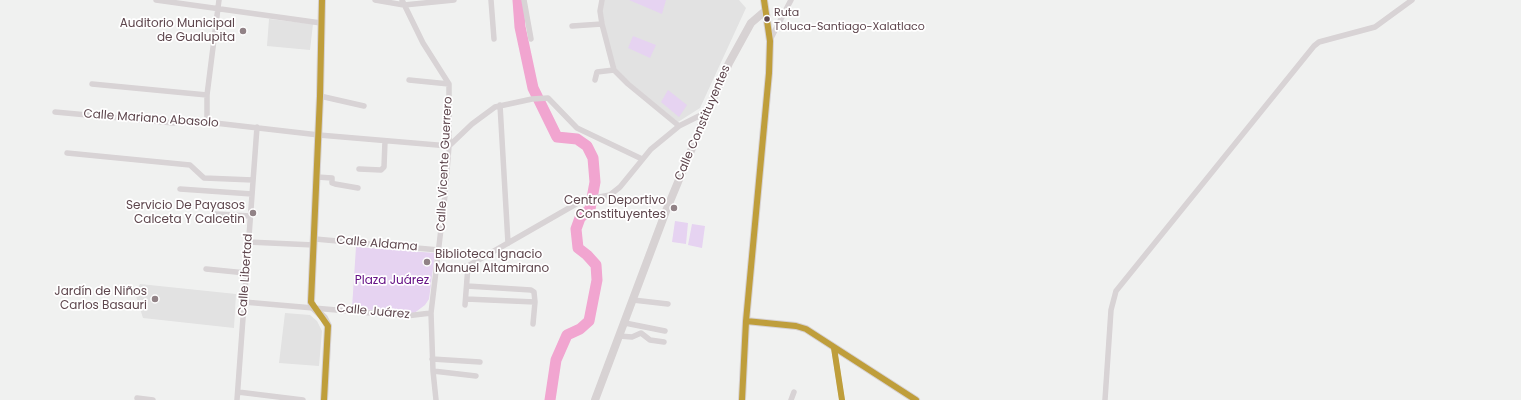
<!DOCTYPE html>
<meta charset="utf-8">
<style>
body{margin:0}
canvas{display:block;background:#f0f1f0}
</style>
<canvas width="1521" height="400"></canvas>
<script>
const ctx = document.querySelector('canvas').getContext('2d');
ctx.lineJoin = 'round';
function fill(path, color) { ctx.fillStyle = color; ctx.fill(path, 'evenodd'); }
const shape = rows => new Path2D(rows.map(r => 'M' + r).join(''));
function trace(path, color, width, dash) { ctx.strokeStyle = color; ctx.lineWidth = width; ctx.lineCap = dash ? 'butt' : 'round'; ctx.setLineDash(dash || []); ctx.stroke(path); }
function write(font, color, halo, rows, align = 'center') {
  ctx.font = font + ' Poppins,sans-serif'; ctx.lineWidth = 3.5; ctx.setLineDash([]); ctx.textBaseline = 'middle'; ctx.strokeStyle = halo; ctx.fillStyle = color; for (const [text, x, y, turn = 0] of rows) {
    ctx.save(); ctx.translate(x, y); ctx.rotate((+turn || 0) * Math.PI / 180); ctx.textAlign = isNaN(turn) ? turn : align; if (halo) ctx.strokeText(text, 0, 0); ctx.fillText(text, 0, 0); ctx.restore();
  }
}
const education = shape([
 [603,0,739,0,746,8,700,108,678,122,614,70,601,8],
 [269,19,313,24,310,50,267,46],
 [140,284,236,294,234,328,143,318,135,293],
 [285,313,310,315,317,321,322,331,319,366,279,363]
]);
const green = shape([
 [629,0,666,0,662,14],
 [633,36,656,45,650,58,628,48],
 [668,90,687,105,679,117,661,102],
 [675,221,688,223,686,244,672,242],
 [692,224,705,226,702,248,688,245],
 [356,247,435,253,429,299,425,305,413,314,352,308]
]);
const river = shape([
 [518,0,520,27,533,88,557,137,577,139,587,146,593,158,595,182,590,209,580,218,576,229,578,248,587,255,596,265,597,280,589,321,580,329,567,335,556,360,550,400]
]);
const minor = shape([
 [156,0,321,23],
 [375,0,404,5,454,0],
 [402,0,423,43,449,84,449,146,445,195,431,313,433,371,436,400],
 [491,0,494,39],
 [524,0,531,39],
 [602,0,600,11,602,24,614,70,628,84,679,126],
 [572,26,602,24],
 [770,40,791,0],
 [409,80,449,84],
 [595,80,597,72,614,70],
 [92,84,207,95],
 [320,96,364,106],
 [500,105,508,243],
 [55,112,174,123,207,121,215,123,319,135,449,146,472,124,495,107,532,99,548,98,577,128,642,159],
 [207,121,207,95,219,0],
 [67,153,190,165,204,178,253,180],
 [359,169,381,170,384,167,385,141],
 [317,177,332,178,332,183,335,184,358,188],
 [180,189,252,194],
 [215,214,250,216],
 [315,239,439,250],
 [248,242,314,245],
 [206,269,246,273],
 [437,269,468,266,583,200,610,195,620,187,651,149,679,126,707,112],
 [467,286,531,290,534,292,535,302,533,324],
 [466,299,535,302],
 [633,300,668,304],
 [244,302,406,316,431,313],
 [465,305,468,266],
 [625,323,665,331],
 [619,336,632,337,641,333,650,340,664,342],
 [834,348,842,400],
 [432,359,480,362],
 [433,371,476,376],
 [238,392,303,400],
 [137,398,153,400],
 [237,400,257,127],
 [791,400,794,392],
 [1105,400,1111,310,1116,291,1314,46,1319,42,1375,27,1412,0]
]);
const secondary = shape([
 [322,0,320,96,311,302,313,307,324,318,328,326,324,400],
 [746,321,796,326,806,329,916,400],
 [595,400,666,211,707,112,729,63,751,23,765,11],
 [742,400,746,321,769,73,770,41,764,0]
]);
const bus1 = shape([
 [322,0,320,96,311,302,328,326,324,400],
 [746,321,796,326,806,329,916,400],
 [834,348,842,400],
 [742,400,746,321,769,73,770,41,764,0]
]);
const markers = [
 [767,19,3.5,"#5e464d"],
 [243,31,4,"#918286"],
 [674,208,4,"#918286"],
 [253,213,4,"#918286"],
 [427,262,4,"#918286"],
 [155,299,4,"#918286"]
];
const busNames = [
 ["Ruta",774,13],
 ["Toluca-Santiago-Xalatlaco",774,27]
];
const poiNames = [
 ["Auditorio Municipal",235,24],
 ["de Gualupita",235,38],
 ["Centro Deportivo",666,201],
 ["Constituyentes",666,215],
 ["Servicio De Payasos",245,206],
 ["Calceta Y Calcetin",245,220],
 ["Biblioteca Ignacio",435,255,"left"],
 ["Manuel Altamirano",435,269,"left"],
 ["Jardín de Niños",147,292],
 ["Carlos Basauri",147,306]
];
const streetNames = [
 ["Calle Mariano Abasolo",151,119,4],
 ["Calle Constituyentes",703,123,-67],
 ["Calle Vicente Guerrero",445,164,-87],
 ["Calle Aldama",377,244,5],
 ["Calle Libertad",246,275,-86],
 ["Calle Juárez",373,312,5]
];
const parkNames = [
 ["Plaza Juárez",392,281]
];
fill(education, '#e2e2e2');
fill(green, '#e6d3f1');
trace(river, '#f1a5d0', 11);
trace(minor, '#d8d3d5', 5.5);
trace(secondary, '#d7d2d3', 8);
trace(bus1, '#bf9e3b', 6);
for (const [x, y, r, color] of markers) { const dot = new Path2D(); dot.arc(x, y, r, 0, 2 * Math.PI); ctx.fillStyle = color; ctx.fill(dot); trace(dot, '#fff', 1.5); }
write('11px', '#5e464d', '#fff', busNames, 'left');
write('12px', '#5e464d', '#fff', poiNames, 'right');
write('12px', '#5e464d', '#fff', streetNames);
write('12px', '#651185', '#fff', parkNames);
</script>
